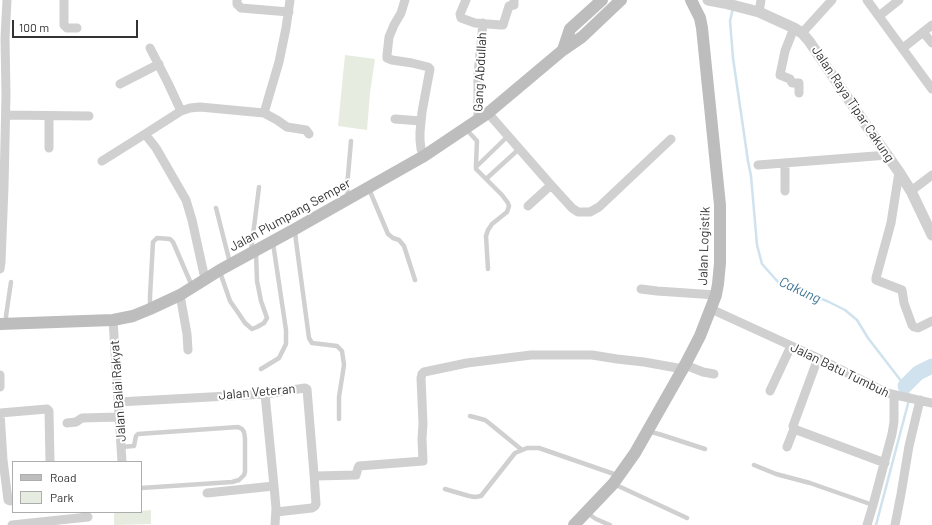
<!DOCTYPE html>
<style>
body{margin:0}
#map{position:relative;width:932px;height:525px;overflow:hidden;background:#fff;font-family:Barlow,sans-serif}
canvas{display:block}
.legend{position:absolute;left:12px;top:461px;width:130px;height:52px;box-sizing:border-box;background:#fff;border:1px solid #adadad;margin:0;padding:5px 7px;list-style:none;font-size:12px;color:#333}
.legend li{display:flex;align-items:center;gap:8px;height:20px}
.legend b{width:20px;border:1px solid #adadad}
.scale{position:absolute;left:12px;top:20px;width:126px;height:18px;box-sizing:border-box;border:2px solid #333;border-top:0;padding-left:5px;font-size:12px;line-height:14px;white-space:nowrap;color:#333;-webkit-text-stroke:3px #fff;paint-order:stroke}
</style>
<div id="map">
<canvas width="932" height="525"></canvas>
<ul class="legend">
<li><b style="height:5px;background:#bdbdbd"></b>Road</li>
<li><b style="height:11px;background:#e6ecdf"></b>Park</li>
</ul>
<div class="scale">100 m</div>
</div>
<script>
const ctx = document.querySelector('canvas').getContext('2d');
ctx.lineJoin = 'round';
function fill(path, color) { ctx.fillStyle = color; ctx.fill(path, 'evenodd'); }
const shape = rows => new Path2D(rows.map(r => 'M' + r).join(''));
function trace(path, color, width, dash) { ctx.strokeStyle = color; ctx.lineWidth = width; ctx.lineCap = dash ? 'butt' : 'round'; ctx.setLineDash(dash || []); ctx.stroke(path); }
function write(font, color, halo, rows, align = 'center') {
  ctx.font = font + ' Barlow,sans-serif'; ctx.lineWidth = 4; ctx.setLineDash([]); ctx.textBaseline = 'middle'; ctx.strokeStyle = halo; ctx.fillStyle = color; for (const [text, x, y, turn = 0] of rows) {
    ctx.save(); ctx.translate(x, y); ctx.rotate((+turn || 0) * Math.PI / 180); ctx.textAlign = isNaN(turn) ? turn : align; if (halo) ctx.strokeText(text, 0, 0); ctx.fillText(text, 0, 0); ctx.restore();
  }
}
const green = shape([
 [345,55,375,59,370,93,367,130,338,126],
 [151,510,151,524,114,525,114,512,141,512,141,511]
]);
const stream = shape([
 [733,8,730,21,733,58,748,161,751,176,757,245,762,264,779,283,827,301,845,310,857,320,868,338,905,386,909,395],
 [876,525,909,400]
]);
const river = shape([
 [905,386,918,373,932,366]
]);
const service = shape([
 [466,129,477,141,476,165,476,169,502,195,508,203,509,206,507,212,492,224,488,230,486,236,488,269],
 [476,167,508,136],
 [486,179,519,149],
 [369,189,388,234,393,238,399,240,404,246,415,280],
 [348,197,347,187,351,141],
 [216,208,230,263],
 [295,230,296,241,309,338,312,343,337,346,342,351,344,365,339,397,339,419],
 [251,251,259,187],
 [220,272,230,301,239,314,245,323,252,329,257,327,264,323,267,318,261,301,257,281,256,253],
 [150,307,150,296,153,242,157,238,170,239,173,242,192,286],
 [6,324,6,316,11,282],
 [261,369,279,358,286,344,286,330,273,243],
 [470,416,485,420,489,423,522,450],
 [648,431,662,435,705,449],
 [121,447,134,446,136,436,138,434,238,427,242,429,244,432,245,438,245,472,244,475,239,480,232,482,141,488],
 [754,465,776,474,810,483,873,505],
 [614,484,687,518],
 [445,489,469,496,475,497,481,496,515,453,527,448,539,448,614,474,617,477],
 [587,513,596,519,610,525]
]);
const minor = shape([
 [64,0,64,25,67,28,77,28],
 [237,0,237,4,241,8,289,12],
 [405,0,401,13,394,25,389,37,387,55,387,58,392,60,412,63,428,67,430,69,422,112,420,132,420,140,421,149,424,156],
 [466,0,460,14,461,18,475,23,501,25,503,25,509,6,514,5,514,0],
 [867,0,932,89],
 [759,12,761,0],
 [879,16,899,0],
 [794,28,785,51,780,75,790,79,792,83,799,83,799,93],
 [923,32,932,43],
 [802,33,832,0],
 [150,48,168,83,181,111],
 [903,48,932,25],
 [120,84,159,64],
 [264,113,277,120,287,127,306,130,309,134],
 [488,113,551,185,572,208,578,212,590,212,599,207,671,139],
 [6,115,89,116],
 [49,116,49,148],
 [395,119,421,121],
 [478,120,478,74,483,23],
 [102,161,145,134],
 [758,165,888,155],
 [899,172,891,223,876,278,876,280,902,290,904,303,912,325,914,327,918,328,932,321],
 [785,191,785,164],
 [911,191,932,175],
 [528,206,551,185],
 [0,269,1,262,4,187,6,95,5,38,7,0],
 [205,279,192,220,186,200,156,148,145,134,181,111,190,108,200,107,264,113,279,62,286,28,290,0],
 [641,289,657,291,716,295],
 [180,295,187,334,188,350],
 [711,309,818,358,887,393,932,403],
 [113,320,122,462],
 [818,358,793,426,794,429,885,463],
 [685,365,703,372,714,374],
 [0,375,0,387],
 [770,391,791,346],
 [265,394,274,486,276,508,275,525],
 [118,402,265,394,305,388,307,389,314,474,316,476,356,475,358,468,359,466,423,461,422,439,423,424,421,378,422,374,424,372,467,363,531,355,592,355,617,359,644,362,683,369],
 [0,413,47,409,49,411,50,462],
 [0,413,3,460,8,500,10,501,13,500],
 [67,423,76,422,82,418,119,417],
 [787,447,794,429],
 [207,493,274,486],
 [276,512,312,508,315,506,316,504,314,474],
 [12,525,88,517],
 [867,525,873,505,892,434,894,422,894,395],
 [895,525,901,494,909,446,920,400]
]);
const tertiary = shape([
 [708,0,724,3,759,12,794,28,802,33,809,41,868,128,899,172,911,191,932,235]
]);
const secondary = shape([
 [563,50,570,29,602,0],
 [0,324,113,320,133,316,150,309,180,295,220,270,295,229,424,156,488,113,563,50,582,37,621,0],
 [574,525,613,484,635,453,685,365,700,336,716,295,718,284,720,263,720,205,702,28,700,18,691,0]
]);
const streetNames = [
 ["Gang Abdullah",480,72,-87],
 ["Jalan Raya Tipar Cakung",853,104,56],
 ["Jalan Plumpang Semper",290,215,-29],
 ["Jalan Logistik",704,246,-88],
 ["Jalan Batu Tumbuh",840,370,26],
 ["Jalan Balai Rakyat",118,391,-94],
 ["Jalan Veteran",257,392,-5]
];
const waterNames = [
 ["Cakung",800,290,25]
];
fill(green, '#e6ecdf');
trace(stream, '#cfe2ee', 2.5);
trace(river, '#cfe2ee', 15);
trace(service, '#d0d0d0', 4.5);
trace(minor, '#d0d0d0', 9);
trace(tertiary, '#d0d0d0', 11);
trace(secondary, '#bdbdbd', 12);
write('13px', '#333', '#fff', streetNames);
write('italic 14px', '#3f7597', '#fff', waterNames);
</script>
